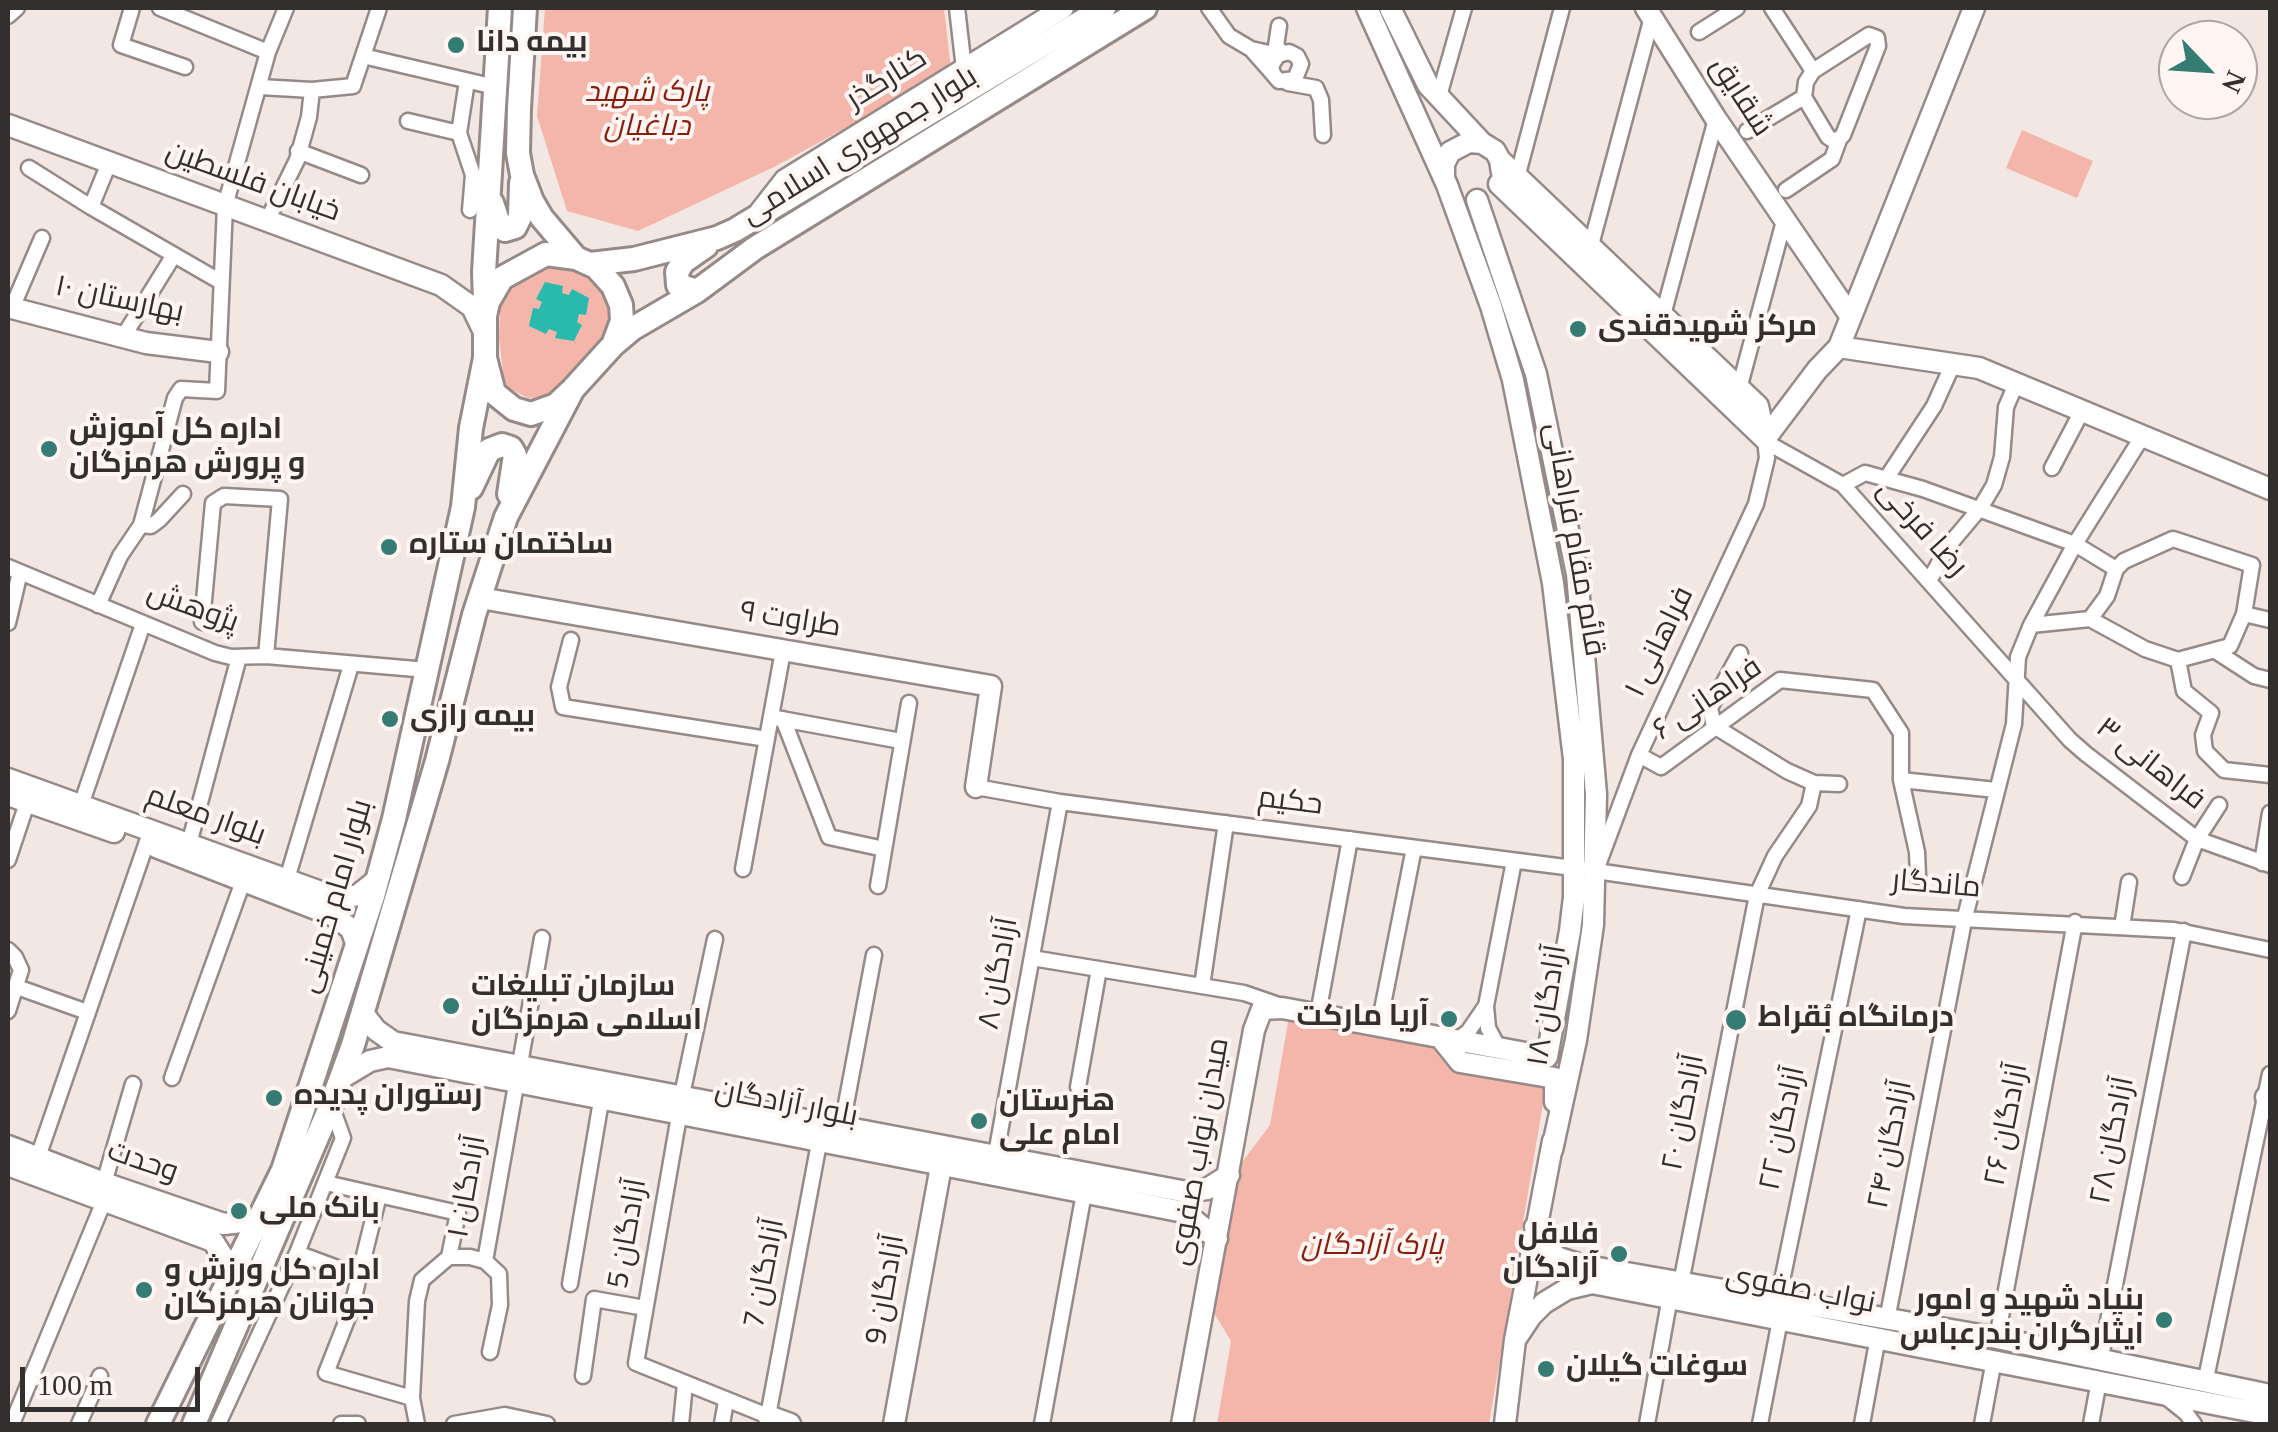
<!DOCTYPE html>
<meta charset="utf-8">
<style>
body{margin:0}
#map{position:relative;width:2278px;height:1432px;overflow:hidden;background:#f3e7e4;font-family:Georgia,serif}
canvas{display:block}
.frame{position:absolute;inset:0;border:10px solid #332f2e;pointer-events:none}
.north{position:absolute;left:2158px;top:20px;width:100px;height:100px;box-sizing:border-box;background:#fff5f2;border:2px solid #ada6a4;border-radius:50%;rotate:115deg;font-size:28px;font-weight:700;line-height:40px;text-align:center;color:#332f2e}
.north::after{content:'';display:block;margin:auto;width:35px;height:45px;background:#357c74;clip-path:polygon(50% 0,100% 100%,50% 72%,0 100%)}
.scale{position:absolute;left:20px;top:1367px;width:180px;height:45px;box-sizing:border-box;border:5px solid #332f2e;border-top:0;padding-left:12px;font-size:30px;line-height:35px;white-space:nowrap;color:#332f2e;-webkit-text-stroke:8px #fff5f2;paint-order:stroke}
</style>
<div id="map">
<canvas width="2278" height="1432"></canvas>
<div class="frame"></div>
<div class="north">N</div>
<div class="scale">100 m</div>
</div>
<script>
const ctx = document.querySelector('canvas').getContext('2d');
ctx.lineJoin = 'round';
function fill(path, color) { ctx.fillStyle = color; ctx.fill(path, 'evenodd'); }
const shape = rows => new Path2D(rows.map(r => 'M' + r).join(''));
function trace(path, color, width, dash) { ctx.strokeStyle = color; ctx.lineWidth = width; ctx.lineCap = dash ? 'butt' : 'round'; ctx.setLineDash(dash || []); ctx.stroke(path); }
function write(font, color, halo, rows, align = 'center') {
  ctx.font = font + ' Georgia,Cairo,serif'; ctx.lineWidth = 8; ctx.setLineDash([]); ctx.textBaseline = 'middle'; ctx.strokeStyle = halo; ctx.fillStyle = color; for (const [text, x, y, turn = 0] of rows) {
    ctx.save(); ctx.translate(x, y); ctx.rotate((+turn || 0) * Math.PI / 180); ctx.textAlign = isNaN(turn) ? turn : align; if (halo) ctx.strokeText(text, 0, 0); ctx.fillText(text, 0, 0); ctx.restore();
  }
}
const green = shape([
 [545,8,944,8,951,70,776,166,638,231,567,211,537,116],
 [2022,130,2093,161,2077,198,2006,168],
 [549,264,582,270,596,280,611,301,612,321,599,347,556,394,540,399,528,398,510,389,504,381,499,338,500,309,507,290,515,280],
 [1289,1017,1435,1043,1546,1086,1489,1424,1217,1424,1231,1341,1214,1313,1240,1165,1270,1125]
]);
const water = shape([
 [545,282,563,286,562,293,569,295,572,289,589,298,586,315,579,314,577,322,582,325,574,341,555,338,557,332,549,329,546,334,529,326,533,308,539,309,542,302,536,299]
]);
const street = shape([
 [132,8,121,45,185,67],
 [160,8,268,52],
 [957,8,964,69],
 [1209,8,1229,36,1251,49,1273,74],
 [1772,8,1813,71],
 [8,16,17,8],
 [1279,26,1276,46,1281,52],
 [1699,32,1737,8],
 [1869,35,1877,38,1878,46,1843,135,1836,142,1828,137,1804,97,1806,82,1813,71,1869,35],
 [1251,49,1278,55,1289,52,1297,56,1301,64,1295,79,1279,81,1273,74,1271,66,1278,55],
 [363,56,495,87],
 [467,81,459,133,473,175,470,210],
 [1288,83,1316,88,1321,100,1323,135],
 [260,87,312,90,353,86,379,8],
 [1439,96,1464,8],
 [408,121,459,133],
 [1747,131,1804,97],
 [298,151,361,175],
 [109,163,91,207,221,282],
 [29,168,91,207],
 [1518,174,1562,8],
 [1786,190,1832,159,1839,140],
 [267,221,297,160,309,117,312,90],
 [1591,245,1652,17],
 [12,308,42,238],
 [1663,315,1716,119],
 [123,337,174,255],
 [1739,389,1784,221],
 [1766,442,1843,485,2070,740,2086,754,2197,839,2270,865],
 [2052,468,2082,411],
 [1886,479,1934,406,1953,364],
 [1843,485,1865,473,1923,489,2075,544,2116,569],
 [141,525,151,526,159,520,183,494],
 [8,567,215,653,231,657,266,656,427,670],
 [1929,581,1949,545,1981,507,1994,485,2002,457,2006,407,2016,384],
 [98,605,120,556,141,525,175,398,181,389,217,391,225,206,268,52,286,8],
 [2270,620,2244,614,2230,646,2178,660,2184,691,2211,713,2203,735,2205,751,2224,770,2270,775],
 [202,622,213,503,224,496,280,499,266,656],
 [8,623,20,572],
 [2031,625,2090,619],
 [571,640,559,687,563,707,767,739],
 [2217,652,2254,676,2270,680],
 [2178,660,2145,649,2090,619,2107,596,2116,569,2124,561,2173,539,2252,565,2244,614],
 [776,718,901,741],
 [783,719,829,837,884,849],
 [1639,755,1661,767,1780,680,1873,690,1901,733,1901,780,1917,852,1918,876],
 [1901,780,1996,790],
 [1814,783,1839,784],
 [976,787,1060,802,1596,871,1904,916,2174,930,2270,950],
 [81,805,143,624],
 [189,844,239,657],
 [8,860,30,794],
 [2262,863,2270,813],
 [1598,865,1639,755,1756,504,1767,458,1765,439],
 [743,869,783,651],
 [2182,877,2197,839,2219,805],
 [287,879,351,665],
 [878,886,909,703],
 [2122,927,2129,882],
 [8,950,15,957,21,970,8,1011],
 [1032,958,1244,993,1276,1004],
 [1202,986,1226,823],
 [17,987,87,1012],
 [1318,1014,1350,839],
 [1379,1025,1414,848],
 [1457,1040,1468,1032,1485,1007],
 [1498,1047,1488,1028,1486,1006,1514,861],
 [520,1064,542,938],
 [172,1078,245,876],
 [1078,1087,1099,969],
 [682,1095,715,939],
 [679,1116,636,1363,768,1416,819,1143],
 [840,1136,874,955],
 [38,1157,151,830],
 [994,1165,1060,802],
 [104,1183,133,1084],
 [326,1183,458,1213,449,1257],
 [297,1253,359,1276,352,1307,326,1373,412,1398],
 [485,1261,499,1274,500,1305,490,1352],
 [359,1276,379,1195],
 [1681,1283,1757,895,1775,856,1809,806,1814,783,1787,771,1714,726,1710,708,1740,653],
 [570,1284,601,1101],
 [1778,1300,1859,909],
 [1887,1320,1964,921,2014,724,2018,657,2031,625,2075,544,2142,437],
 [1997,1338,2075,922],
 [2100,1362,2184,931],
 [583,1376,594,1299,645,1308],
 [2205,1383,2270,1074],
 [2166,1397,2186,1413,2194,1424],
 [12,1424,104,1201],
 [79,1424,100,1376],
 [218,1424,297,1253,343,1138,331,1105],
 [341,1424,358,1424],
 [417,1424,412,1398,417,1301,422,1280,449,1257,470,1257,485,1261,516,1085],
 [454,1424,505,1415,547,1424],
 [681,1424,685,1384],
 [722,1424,726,1401],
 [1042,1424,1084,1193],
 [1647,1424,1670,1297],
 [1760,1424,1780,1320],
 [1862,1424,1878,1337],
 [1982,1424,1994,1360],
 [2091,1424,2099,1381]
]);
const secondary = shape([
 [1390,8,1428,85,1482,143,1495,151,1500,160,1502,173],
 [1646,8,1716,119,1851,317],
 [8,125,441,285,472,307,484,332],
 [1500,160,1758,406,1765,439],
 [1444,178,1444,164,1450,152,1469,142,1482,143],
 [1499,184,1765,439],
 [1477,200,1536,374,1577,574,1596,794,1593,925,1576,1040,1552,1150],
 [760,212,785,180,1063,8],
 [8,307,146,343,218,352],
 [1839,347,1979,368,2270,489],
 [1765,439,1817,370,1839,347,1974,8],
 [480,598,991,686,976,787],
 [8,779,340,899,358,895,378,879],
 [8,795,114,832],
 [156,847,334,916,351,929,357,946],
 [362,1012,376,1030,393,1042,1187,1192,1207,1189,1229,1175],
 [1440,1037,1460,1062,1555,1078,1555,1102],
 [340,1079,370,1061,388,1057,1184,1212,1217,1239],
 [2266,1097,2270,1097],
 [8,1146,104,1183,224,1224,259,1220],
 [8,1165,213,1241,225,1260,228,1284],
 [1535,1227,1548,1250,1559,1258,1581,1265,1997,1338,2270,1395],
 [1515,1340,1531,1316,1544,1303,1567,1289,1592,1283,2270,1415],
 [768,1416,790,1424],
 [894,1424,941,1166],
 [1182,1424,1254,1030,1262,1009,1282,1008,1547,1057,1570,931,1574,897,1574,759,1553,583,1513,380,1491,306,1447,185,1367,8],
 [1505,1424,1515,1340,1553,1141]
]);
const primary = shape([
 [525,8,519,108,518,153,522,175,532,201,542,218,576,258],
 [492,203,500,227,505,230,515,227,520,217,521,183],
 [546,254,576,258,596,267,613,286,621,305,622,321,613,345,573,389,556,405,531,414,514,409,494,393,485,358,485,316,488,302,502,278,546,254],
 [590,264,634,259,717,238,735,230,1104,8],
 [697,291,678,285,677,272,683,262,706,246],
 [485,303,484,272,500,8],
 [613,345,632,329,697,291,755,248,1145,8],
 [471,488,489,450,502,445,511,448,515,455,509,494],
 [158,1424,283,1170,373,896,394,819,463,507,471,428,485,358],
 [194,1424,331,1105,353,1045,437,761,474,615,506,517,573,389]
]);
const markers = [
 [456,45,10,"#357c74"],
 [1578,329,10,"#357c74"],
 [49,449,10,"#357c74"],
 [389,547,10,"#357c74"],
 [390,719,10,"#357c74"],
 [451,1006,10,"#357c74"],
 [1449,1019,10,"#357c74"],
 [1736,1020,12,"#357c74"],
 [274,1098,10,"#357c74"],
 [979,1121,10,"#357c74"],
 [239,1211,10,"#357c74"],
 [1619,1254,10,"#357c74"],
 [144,1290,10,"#357c74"],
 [2164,1320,10,"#357c74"],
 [1546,1369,10,"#357c74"]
];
const poiNames = [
 ["بیمه دانا",476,45],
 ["مرکز شهیدقندی",1598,329],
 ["اداره کل آموزش",69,432],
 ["و پرورش هرمزگان",69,466],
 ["ساختمان ستاره",409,547],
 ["بیمه رازی",410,719],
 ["سازمان تبلیغات",471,989],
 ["اسلامی هرمزگان",471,1023],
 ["آریا مارکت",1429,1019,"right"],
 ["درمانگاه بُقراط",1758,1020],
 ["رستوران پدیده",294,1098],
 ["هنرستان",999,1104],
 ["امام علی",999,1138],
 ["بانک ملی",259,1211],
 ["فلافل",1599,1237,"right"],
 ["آزادگان",1599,1271,"right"],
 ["اداره کل ورزش و",164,1273],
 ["جوانان هرمزگان",164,1307],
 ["بنیاد شهید و امور",2144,1303,"right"],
 ["ایثارگران بندرعباس",2144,1337,"right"],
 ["سوغات گیلان",1566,1369]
];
const streetNames = [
 ["کنارگذر",888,81,-32],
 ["شقایق",1739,98,57],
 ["بلوار جمهوری اسلامی",861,148,-32],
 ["خیابان فلسطین",252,184,20],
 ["بهارستان ۱۰",119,302,12],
 ["رضا فرخی",1920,530,48],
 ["قائم مقام فراهانی",1572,540,80],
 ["پژوهش",192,610,20],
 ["طراوت ۹",790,622,9],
 ["فراهانی ۱",1662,643,-64],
 ["فراهانی ۶",1709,701,-34],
 ["فراهانی ۳",2149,766,38],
 ["حکیم",1290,804,7],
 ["بلوار معلم",205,818,20],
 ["ماندگار",1936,887,5],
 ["بلوار امام خمینی",338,897,-74],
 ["آزادگان ۸",1001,974,-80],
 ["آزادگان ۱۸",1550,1006,-81],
 ["بلوار آزادگان",786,1106,11],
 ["آزادگان ۲۰",1686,1113,-79],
 ["آزادگان ۲۶",2009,1125,-79],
 ["آزادگان ۲۲",1785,1129,-78],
 ["آزادگان ۲۸",2115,1141,-79],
 ["آزادگان ۲۴",1893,1145,-79],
 ["میدان نواب صفوی",1202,1152,-80],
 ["وحدت",142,1164,19],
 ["آزادگان ۱",470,1187,-80],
 ["آزادگان 5",630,1234,-80],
 ["آزادگان 7",767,1274,-79],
 ["آزادگان 9",888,1290,-80],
 ["نواب صفوی",1800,1292,11]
];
const parkNames = [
 ["پارک شهید",647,95],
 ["دباغیان",647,129],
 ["پارک آزادگان",1372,1248]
];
fill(green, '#f4b6aa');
fill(water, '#2abaad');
trace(street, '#958a88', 19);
trace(secondary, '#958a88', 25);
trace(primary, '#958a88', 28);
trace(street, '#fff', 14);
trace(secondary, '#fff', 20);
trace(primary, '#fff', 22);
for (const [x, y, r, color] of markers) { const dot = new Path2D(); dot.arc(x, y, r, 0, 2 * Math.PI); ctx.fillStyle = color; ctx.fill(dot); trace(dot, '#fff5f2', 4); }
write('bold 30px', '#332f2e', '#fff5f2', poiNames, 'left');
write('30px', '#332f2e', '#fff5f2', streetNames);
write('italic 30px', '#891c0b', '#fff5f2', parkNames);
</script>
